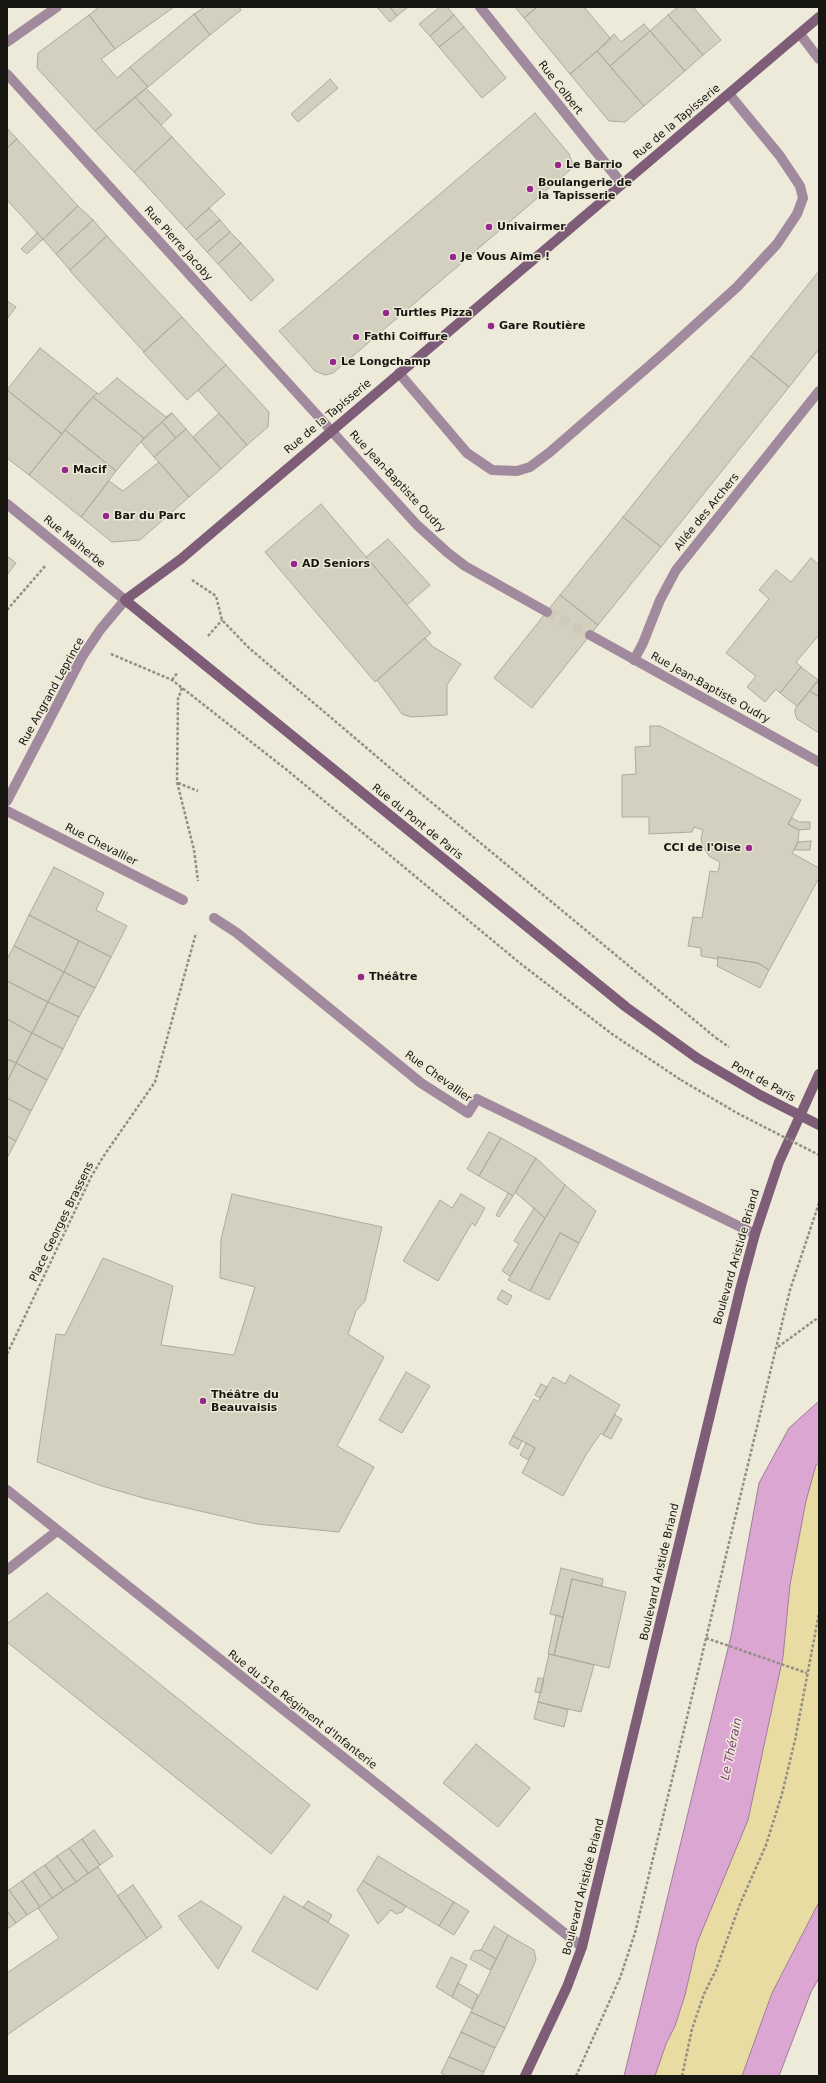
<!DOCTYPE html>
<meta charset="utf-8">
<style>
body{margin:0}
#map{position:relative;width:826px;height:2083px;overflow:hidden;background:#eeead9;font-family:"DejaVu Sans",sans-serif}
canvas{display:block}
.frame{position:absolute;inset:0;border:8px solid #171610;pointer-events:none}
</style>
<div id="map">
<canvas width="826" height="2083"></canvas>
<div class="frame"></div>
</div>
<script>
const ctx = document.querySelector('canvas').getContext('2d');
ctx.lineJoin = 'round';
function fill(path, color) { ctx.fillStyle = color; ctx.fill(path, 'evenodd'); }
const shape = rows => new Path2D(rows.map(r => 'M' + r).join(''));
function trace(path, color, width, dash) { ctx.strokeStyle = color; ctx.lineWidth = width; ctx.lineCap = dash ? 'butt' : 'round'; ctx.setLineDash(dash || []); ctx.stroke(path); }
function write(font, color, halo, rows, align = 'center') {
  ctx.font = font + ' "DejaVu Sans",sans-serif'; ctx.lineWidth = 3; ctx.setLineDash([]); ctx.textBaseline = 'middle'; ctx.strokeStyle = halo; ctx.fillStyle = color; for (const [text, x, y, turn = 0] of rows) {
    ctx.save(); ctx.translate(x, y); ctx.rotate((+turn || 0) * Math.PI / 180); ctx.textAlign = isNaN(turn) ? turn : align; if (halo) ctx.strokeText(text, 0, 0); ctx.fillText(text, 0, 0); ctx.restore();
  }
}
const green = shape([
 [819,1463,819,1902,772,1993,742,2076,655,2076,666,2044,675,2026,685,1995,693,1956,783,1657,790,1585,806,1501,816,1465]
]);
const water = shape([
 [819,1401,819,1463,816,1465,806,1501,790,1585,783,1657,748,1820,697,1943,685,1995,675,2026,666,2044,655,2076,624,2076,731,1636,759,1483,789,1428,819,1401],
 [819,1902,819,1978,811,1992,779,2076,742,2076,772,1993,819,1902]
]);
const building = shape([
 [99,7,174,7,115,49,89,15,99,7],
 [205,7,239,7,241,10,210,35,194,14,205,7],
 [377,7,390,7,397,16,390,22,377,7],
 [390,7,408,7,397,16,390,7],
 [440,7,447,7,454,15,430,36,419,24,440,7],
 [515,7,537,7,524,18,515,7],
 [537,7,584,7,611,39,570,74,524,18,537,7],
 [678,7,693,7,721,40,703,55,668,15,678,7],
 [194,14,210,35,148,87,130,67,194,14],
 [89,15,115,49,101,59,117,78,130,67,148,87,95,131,37,68,38,53,89,15],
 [454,15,464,27,439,47,430,36,454,15],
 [668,15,703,55,685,71,650,31,668,15],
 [644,24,650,31,610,66,597,51,614,34,621,42,644,24],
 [464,27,506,78,482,98,439,47,464,27],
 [650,31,685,71,644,106,610,66,650,31],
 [597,51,644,106,625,122,609,121,570,74,597,51],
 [330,79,338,88,298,122,291,114,330,79],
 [146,88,172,115,161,125,135,97,146,88],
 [135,97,172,137,134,172,95,131,135,97],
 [535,113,569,154,572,162,570,170,333,373,325,375,315,371,279,331,535,113],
 [7,128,17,139,7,148,7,128],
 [172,137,225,194,186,229,134,172,172,137],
 [17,139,78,206,43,239,7,200,7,148,17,139],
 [78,206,93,220,56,254,43,239,78,206],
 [209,208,220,220,196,240,186,229,209,208],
 [93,220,107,236,70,270,56,254,93,220],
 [220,220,230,232,207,252,196,240,220,220],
 [230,232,241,243,218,264,207,252,230,232],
 [37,233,43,239,27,254,21,249,37,233],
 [107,236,182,317,144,352,71,272,70,270,107,236],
 [241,243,274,280,251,301,218,264,241,243],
 [819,271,819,349,789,387,751,356,819,271],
 [7,301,16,307,7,319,7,301],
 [182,317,226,365,187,400,143,352,182,317],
 [40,348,97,393,84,406,62,434,7,390,40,348],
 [751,356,789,387,661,547,623,517,751,356],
 [226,365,269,412,268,427,247,445,198,390,226,365],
 [117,378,166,417,172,413,144,438,93,397,97,393,99,394,117,378],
 [7,390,62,434,29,475,7,458,7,390],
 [93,397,144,438,116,471,65,430,93,397],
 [172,413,186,429,176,438,162,422,172,413],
 [219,413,247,445,221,469,193,437,219,413],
 [162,422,176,438,154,457,141,442,162,422],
 [186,429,221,469,189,497,154,457,186,429],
 [65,430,116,471,81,517,29,475,65,430],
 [159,462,189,497,140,540,112,542,81,517,109,481,123,491,159,462],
 [321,504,431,633,375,682,265,552,321,504],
 [623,517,661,547,598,625,560,595,623,517],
 [388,539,430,585,407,605,366,557,388,539],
 [7,556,16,563,7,575,7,556],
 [811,558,819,565,819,635,796,662,801,667,780,693,776,689,765,702,747,687,756,676,726,653,769,599,759,590,776,570,791,582,811,558],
 [560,595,598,625,532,708,494,678,560,595],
 [425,638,432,646,461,664,447,685,447,715,411,717,402,714,377,680,425,638],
 [801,667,818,680,797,706,780,693,801,667],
 [817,682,819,683,819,697,810,691,817,682],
 [810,691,819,697,819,733,797,719,795,713,795,709,810,691],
 [650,726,660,726,801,800,788,824,799,830,798,842,792,853,819,868,819,878,769,970,758,963,718,957,717,959,701,956,701,948,688,946,693,917,702,918,710,871,718,872,720,862,710,857,703,847,701,839,703,830,694,827,692,832,649,834,649,817,622,817,622,775,636,774,635,747,650,746,650,726],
 [792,818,799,822,810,822,810,829,799,830,788,824,792,818],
 [811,841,810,850,794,850,798,842,811,841],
 [54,867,104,893,96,910,127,926,111,957,29,915,54,867],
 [29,915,79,941,64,972,14,946,29,915],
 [79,941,111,957,95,988,64,972,79,941],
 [14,946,64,972,48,1002,7,981,7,959,14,946],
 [718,957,758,963,769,970,760,988,717,966,718,957],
 [64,972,95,988,79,1017,48,1002,64,972],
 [7,981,48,1002,32,1033,7,1019,7,981],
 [48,1002,79,1017,63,1049,32,1033,48,1002],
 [7,1019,32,1033,16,1063,7,1059,7,1019],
 [32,1033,63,1049,47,1080,16,1063,32,1033],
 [7,1059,16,1063,7,1082,7,1059],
 [16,1063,47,1080,31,1111,7,1098,7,1082,16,1063],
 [7,1098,31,1111,16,1141,7,1136,7,1098],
 [489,1132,501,1138,479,1176,467,1169,489,1132],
 [7,1136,16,1141,7,1158,7,1136],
 [501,1138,536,1158,513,1196,479,1176,501,1138],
 [536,1158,565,1185,545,1218,515,1192,536,1158],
 [565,1185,596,1211,579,1243,560,1233,530,1291,508,1280,565,1185],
 [508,1193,513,1196,499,1217,496,1215,508,1193],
 [232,1194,382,1227,365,1301,356,1311,348,1334,384,1357,337,1446,374,1467,339,1532,257,1524,147,1499,102,1486,37,1462,56,1334,65,1335,103,1258,173,1286,161,1345,234,1355,255,1287,220,1278,221,1239,232,1194],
 [461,1194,485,1208,475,1226,472,1223,438,1281,403,1261,440,1200,452,1208,461,1194],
 [534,1208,545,1218,510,1276,502,1271,519,1244,514,1241,534,1208],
 [560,1233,579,1243,549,1300,530,1291,560,1233],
 [502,1290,512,1296,507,1305,497,1299,502,1290],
 [406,1372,430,1386,402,1433,379,1420,406,1372],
 [570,1375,620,1405,603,1435,601,1433,587,1453,563,1496,522,1473,535,1448,513,1436,534,1399,538,1402,553,1377,565,1384,570,1375],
 [541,1384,547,1387,540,1398,535,1395,541,1384],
 [615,1415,622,1419,611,1439,603,1435,615,1415],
 [513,1436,522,1441,518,1449,509,1444,513,1436],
 [526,1443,535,1448,528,1460,520,1455,526,1443],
 [561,1568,603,1579,602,1586,572,1579,563,1617,550,1614,561,1568],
 [572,1579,626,1592,609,1668,554,1655,572,1579],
 [47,1593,310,1805,271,1854,7,1642,7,1624,47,1593],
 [556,1615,563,1617,554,1655,548,1654,556,1615],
 [549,1654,594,1665,581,1712,538,1702,549,1654],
 [538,1678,544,1679,541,1693,535,1692,538,1678],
 [538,1702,568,1710,564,1727,534,1719,538,1702],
 [476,1744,530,1788,498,1827,443,1783,476,1744],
 [94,1830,113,1856,100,1865,82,1839,94,1830],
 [82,1839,100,1865,88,1873,69,1848,82,1839],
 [69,1848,88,1873,76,1882,57,1856,69,1848],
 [57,1856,76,1882,63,1890,45,1865,57,1856],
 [378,1856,454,1902,439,1926,363,1881,378,1856],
 [45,1865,63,1890,52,1898,34,1872,45,1865],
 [98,1867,147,1938,7,2035,7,1973,59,1938,38,1908,98,1867],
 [34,1872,52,1898,40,1907,22,1881,34,1872],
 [22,1881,40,1907,27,1915,9,1890,22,1881],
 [363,1881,406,1906,402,1912,396,1914,391,1910,378,1924,357,1890,363,1881],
 [133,1885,162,1927,147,1938,117,1896,133,1885],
 [9,1890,27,1915,16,1923,7,1911,7,1891,9,1890],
 [284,1896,349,1935,317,1990,252,1951,284,1896],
 [201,1901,242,1927,218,1969,178,1916,201,1901],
 [308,1901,332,1915,328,1922,303,1907,308,1901],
 [454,1902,469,1911,454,1935,439,1926,454,1902],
 [7,1911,16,1923,7,1929,7,1911],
 [494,1926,508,1935,496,1959,481,1950,494,1926],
 [508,1935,534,1950,536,1960,505,2028,471,2012,508,1935],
 [481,1950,496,1959,490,1970,470,1959,474,1951,481,1950],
 [451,1957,467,1965,452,1997,436,1987,451,1957],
 [458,1983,478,1995,472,2009,452,1997,458,1983],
 [471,2012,505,2028,495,2048,461,2032,471,2012],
 [461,2032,495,2048,484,2072,449,2057,461,2032],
 [449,2057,484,2072,482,2076,446,2076,441,2073,449,2057]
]);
const streetTunnel = shape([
 [547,612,590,635]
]);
const path = shape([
 [192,580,216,596,222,620,249,648,402,778,716,1038],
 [7,610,46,565],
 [208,636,222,620],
 [111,654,172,680,287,770,521,964,612,1034,681,1080],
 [172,680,178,672],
 [182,688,178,699,177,782,194,850,198,881],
 [178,783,198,791],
 [778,1347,819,1317],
 [7,1354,91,1177,103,1157,155,1082,196,933],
 [706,1638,807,1673],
 [576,2076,620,1978,635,1933,790,1290,819,1203],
 [682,2076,692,2029,704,1994,716,1970,740,1904,766,1845,782,1794,795,1740,819,1613]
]);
const lane = shape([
 [800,34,819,59],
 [399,373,467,453,492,470,517,471,530,467,550,452,664,353,737,287,777,244,797,214,803,198,800,186,780,156,729,94],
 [634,660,643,643,660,600,676,570,819,391]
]);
const street = shape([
 [480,7,622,184],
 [7,42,57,7],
 [7,74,417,525,448,553,465,566,547,612],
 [7,504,125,600,100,630,82,657,7,801],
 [590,635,819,762],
 [7,811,183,900],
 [214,918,237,933,421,1083,468,1113,477,1099,755,1234],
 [7,1490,582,1947],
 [7,1570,57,1531]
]);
const secondary = shape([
 [697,1058,626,1007,125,600,181,559,819,17],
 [525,2076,567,1987,582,1947,741,1286,755,1234,779,1162,819,1074]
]);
const pathBridge = shape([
 [716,1038,729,1047],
 [681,1080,737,1113,819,1155]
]);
const secondaryBridge = shape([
 [697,1058,760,1095,819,1125]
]);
const markers = [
 [558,165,4,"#95288a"],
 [530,189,4,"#95288a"],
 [489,227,4,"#95288a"],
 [453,257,4,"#95288a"],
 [386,313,4,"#95288a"],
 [491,326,4,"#95288a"],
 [356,337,4,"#95288a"],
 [333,362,4,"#95288a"],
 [65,470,4,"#95288a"],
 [106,516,4,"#95288a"],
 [294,564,4,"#95288a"],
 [749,848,4,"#95288a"],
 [361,977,4,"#95288a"],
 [203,1401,4,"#95288a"]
];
const streetNames = [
 ["Rue Colbert",560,88,52],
 ["Rue de la Tapisserie",677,122,-40],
 ["Rue Pierre Jacoby",178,244,48],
 ["Rue de la Tapisserie",328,417,-40],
 ["Rue Jean-Baptiste Oudry",397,482,47],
 ["Allée des Archers",707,512,-51],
 ["Rue Malherbe",74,542,39],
 ["Rue Jean-Baptiste Oudry",710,688,29],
 ["Rue Angrand Leprince",52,692,-61],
 ["Rue du Pont de Paris",417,822,39],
 ["Rue Chevallier",101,845,27],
 ["Rue Chevallier",438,1077,36],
 ["Pont de Paris",763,1082,29],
 ["Place Georges Brassens",62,1222,-64],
 ["Boulevard Aristide Briand",737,1257,-74],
 ["Boulevard Aristide Briand",660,1572,-77],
 ["Rue du 51e Régiment d'Infanterie",302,1710,38],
 ["Boulevard Aristide Briand",584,1887,-76]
];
const poiNames = [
 ["Le Barrio",566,165],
 ["Boulangerie de",538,183],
 ["la Tapisserie",538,196],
 ["Univairmer",497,227],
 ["Je Vous Aime !",461,257],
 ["Turtles Pizza",394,313],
 ["Gare Routière",499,326],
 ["Fathi Coiffure",364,337],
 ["Le Longchamp",341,362],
 ["Macif",73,470],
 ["Bar du Parc",114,516],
 ["AD Seniors",302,564],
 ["CCI de l'Oise",741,848,"right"],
 ["Théâtre",369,977],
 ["Théâtre du",211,1395],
 ["Beauvaisis",211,1408]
];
const waterNames = [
 ["Le Thérain",732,1749,-78]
];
fill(green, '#e8dca3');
fill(water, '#dba7d2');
trace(water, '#a07c98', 1);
fill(building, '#d3d0bf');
trace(building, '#adaa9a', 1);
trace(streetTunnel, '#cecabb', 10, [10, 5]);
trace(path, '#928f83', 2.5, [3, 2]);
trace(lane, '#a18a9d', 10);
trace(street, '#a18a9d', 10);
trace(secondary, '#7d5d77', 10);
trace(pathBridge, '#928f83', 2.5, [3, 2]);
trace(secondaryBridge, '#7d5d77', 10);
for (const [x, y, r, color] of markers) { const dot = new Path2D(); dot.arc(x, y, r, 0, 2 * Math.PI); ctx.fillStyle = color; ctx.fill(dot); trace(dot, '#eeead9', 1.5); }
write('11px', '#171610', '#eeead9', streetNames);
write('bold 11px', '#171610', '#eeead9', poiNames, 'left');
write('italic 12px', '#7a3b72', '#eeead9', waterNames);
</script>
